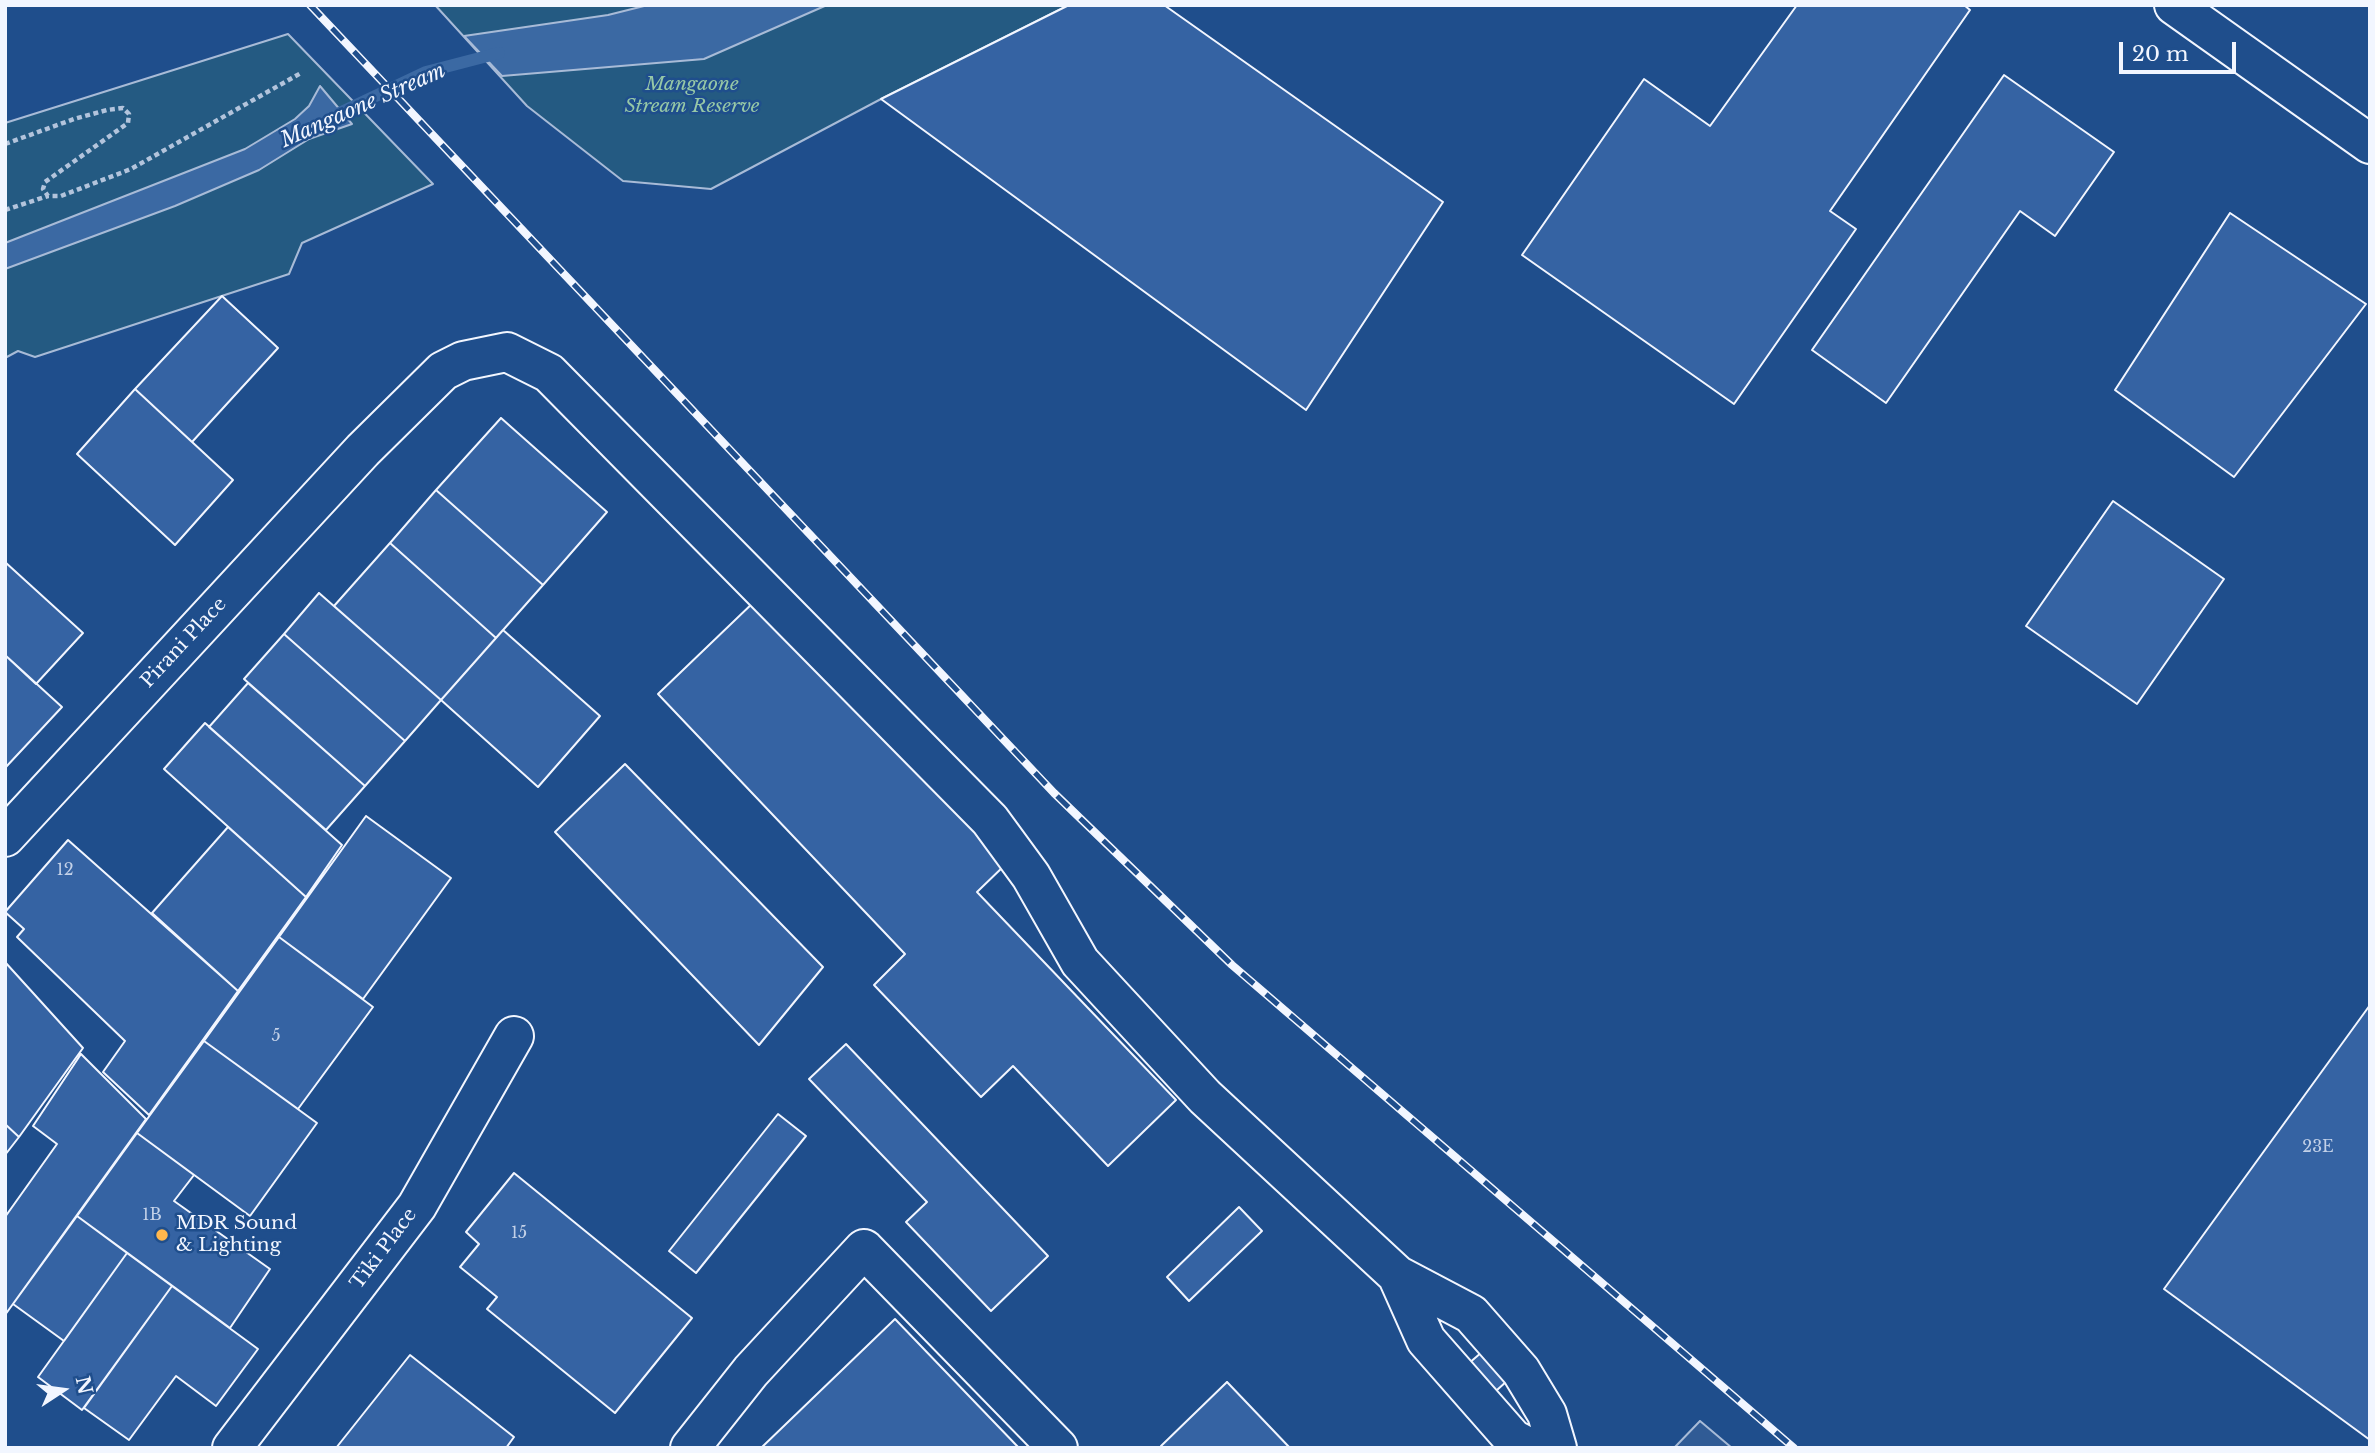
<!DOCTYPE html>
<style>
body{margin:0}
#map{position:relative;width:2375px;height:1453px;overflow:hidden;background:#1f4e8c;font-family:"Libre Baskerville",serif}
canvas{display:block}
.frame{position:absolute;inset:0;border:7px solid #f2f6ff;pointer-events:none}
.north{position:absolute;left:28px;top:1355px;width:70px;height:70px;-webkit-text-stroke:5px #1f4e8c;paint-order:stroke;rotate:77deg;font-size:19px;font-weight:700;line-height:28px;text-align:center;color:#f2f6ff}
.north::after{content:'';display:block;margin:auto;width:24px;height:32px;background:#f2f6ff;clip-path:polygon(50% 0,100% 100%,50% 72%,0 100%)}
.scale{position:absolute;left:2119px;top:42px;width:117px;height:32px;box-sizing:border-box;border:4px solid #f2f6ff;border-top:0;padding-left:9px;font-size:21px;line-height:24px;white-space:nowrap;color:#f2f6ff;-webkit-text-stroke:5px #1f4e8c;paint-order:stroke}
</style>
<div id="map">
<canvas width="2375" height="1453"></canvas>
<div class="frame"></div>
<div class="north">N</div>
<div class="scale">20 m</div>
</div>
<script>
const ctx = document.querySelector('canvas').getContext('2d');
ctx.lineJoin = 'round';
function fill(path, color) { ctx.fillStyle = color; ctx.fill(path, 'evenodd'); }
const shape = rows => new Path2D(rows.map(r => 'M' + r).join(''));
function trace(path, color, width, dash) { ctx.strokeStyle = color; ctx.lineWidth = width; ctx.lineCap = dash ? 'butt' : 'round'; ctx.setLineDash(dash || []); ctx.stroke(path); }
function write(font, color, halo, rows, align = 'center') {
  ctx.font = font + ' "Libre Baskerville",serif'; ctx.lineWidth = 5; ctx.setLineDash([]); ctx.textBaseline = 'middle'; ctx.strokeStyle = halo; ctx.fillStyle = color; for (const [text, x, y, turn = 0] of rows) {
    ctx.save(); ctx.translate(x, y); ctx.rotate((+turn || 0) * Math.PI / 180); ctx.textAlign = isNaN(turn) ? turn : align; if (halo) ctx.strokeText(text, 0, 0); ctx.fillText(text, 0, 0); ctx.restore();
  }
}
const green = shape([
 [435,5,1069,5,881,99,711,189,623,181,527,106,435,5],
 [288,34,433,184,302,243,289,274,35,357,18,351,5,358,5,123,288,34]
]);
const parking = shape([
 [1700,1421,1732,1448,1674,1448,1700,1421]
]);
const water = shape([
 [648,5,827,5,704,59,502,76,464,36,608,15,648,5],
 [320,86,352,124,309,139,259,170,175,206,5,269,5,243,245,149,295,119,309,106,320,86]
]);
const stream = shape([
 [327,119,426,72,499,53]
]);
const building = shape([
 [1069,5,1164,5,1443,202,1306,410,881,99,1069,5],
 [1797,5,1964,5,1970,10,1830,211,1856,229,1734,404,1522,255,1644,79,1710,126,1797,5],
 [2004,75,2114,152,2055,236,2020,211,1886,403,1812,350,2004,75],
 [2230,213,2366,304,2234,477,2115,390,2230,213],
 [222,296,278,348,192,442,135,389,222,296],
 [135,389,233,480,175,545,77,454,135,389],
 [501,418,607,512,543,585,436,490,501,418],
 [436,490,543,585,496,638,390,543,436,490],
 [2113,501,2224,579,2137,704,2026,626,2113,501],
 [390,543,496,638,441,700,334,606,390,543],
 [5,562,83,633,36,684,5,655,5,562],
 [319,593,441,700,405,741,284,634,319,593],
 [757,599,1007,863,977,892,1176,1100,1108,1166,1013,1066,981,1097,874,985,905,954,658,694,757,599],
 [503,630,600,716,538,787,441,700,503,630],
 [284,634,405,741,365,786,244,679,284,634],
 [5,655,62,707,5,768,5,655],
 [248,683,365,786,326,830,209,727,248,683],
 [205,723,342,845,306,897,164,769,205,723],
 [625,764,823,967,759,1045,555,832,625,764],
 [366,816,451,878,363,999,279,937,366,816],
 [228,827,306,897,238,991,152,913,228,827],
 [68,840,238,991,149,1115,103,1072,125,1041,17,937,24,929,5,912,68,840],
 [279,937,373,1007,298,1109,204,1041,279,937],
 [5,962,83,1048,19,1137,5,1124,5,962],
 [2370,1005,2370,1440,2164,1289,2370,1005],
 [204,1041,317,1123,250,1216,137,1133,204,1041],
 [846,1044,1048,1256,991,1311,906,1222,927,1202,809,1079,846,1044],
 [81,1054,146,1119,5,1315,5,1217,57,1144,33,1126,81,1054],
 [778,1114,806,1136,696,1273,669,1251,778,1114],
 [5,1124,19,1137,5,1155,5,1124],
 [137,1133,194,1175,174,1201,270,1269,230,1328,77,1216,137,1133],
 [514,1173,692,1318,615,1413,487,1309,497,1297,460,1267,479,1244,466,1232,514,1173],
 [1239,1207,1262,1231,1189,1301,1167,1277,1239,1207],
 [77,1216,127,1253,64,1341,13,1304,77,1216],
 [127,1253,172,1286,82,1410,38,1377,127,1253],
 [172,1286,258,1349,216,1406,176,1376,129,1440,84,1408,172,1286],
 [895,1319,1019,1448,761,1448,895,1319],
 [1482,1352,1507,1381,1487,1399,1461,1370,1482,1352],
 [410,1355,514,1437,506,1448,336,1448,410,1355],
 [1227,1382,1290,1448,1163,1448,1161,1446,1227,1382]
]);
const path = shape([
 [5,144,74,119,107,110,123,108,129,114,128,123,45,182,43,189,48,196,61,196,131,169,301,73],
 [5,210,48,196]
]);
const minor = shape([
 [2174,5,2370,144],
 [5,837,363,450,443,371,463,361,507,352,549,373,990,820,1031,876,1080,962,1205,1097,1397,1275,1471,1314,1521,1371,1547,1414,1557,1448],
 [1397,1275,1426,1340,1513,1439,1530,1448],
 [232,1448,417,1206,514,1036],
 [690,1448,751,1371,864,1249,1058,1448]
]);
const rail = shape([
 [310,5,1054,793,1232,965,1794,1448]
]);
const markers = [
 [162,1235,7,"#ffb74d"]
];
const numberNames = [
 ["12",65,870],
 ["5",276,1036],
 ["23E",2318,1147],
 ["1B",152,1215],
 ["15",519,1233]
];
const parkNames = [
 ["Mangaone",692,85],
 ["Stream Reserve",692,107]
];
const streetNames = [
 ["Pirani Place",184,643,-47],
 ["Tiki Place",384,1249,-53]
];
const poiNames = [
 ["MDR Sound",176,1224],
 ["& Lighting",176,1246]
];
const waterNames = [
 ["Mangaone Stream",363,106,-24]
];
fill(green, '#245a82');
trace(green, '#a8bbd7', 2);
fill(parking, '#305b95');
trace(parking, '#a8bbd7', 2);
fill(water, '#3b69a3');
trace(water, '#a8bbd7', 2);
trace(stream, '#3b69a3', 12);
fill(building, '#3563a3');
trace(building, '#f2f6ff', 2);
trace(minor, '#f2f6ff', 42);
trace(path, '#b3c4dc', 4.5, [5, 3.5]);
trace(minor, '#1f4e8c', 38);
trace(rail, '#f2f6ff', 8);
trace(rail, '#1f4e8c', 5, [16]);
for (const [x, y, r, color] of markers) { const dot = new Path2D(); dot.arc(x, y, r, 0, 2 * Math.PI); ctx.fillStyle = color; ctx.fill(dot); trace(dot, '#1f4e8c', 2.5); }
write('16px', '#c3d1e8', null, numberNames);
write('italic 19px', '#97c8a6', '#1f4e8c', parkNames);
write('19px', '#f2f6ff', '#1f4e8c', streetNames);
write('19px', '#f2f6ff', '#1f4e8c', poiNames, 'left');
write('italic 21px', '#f2f6ff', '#1f4e8c', waterNames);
</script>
